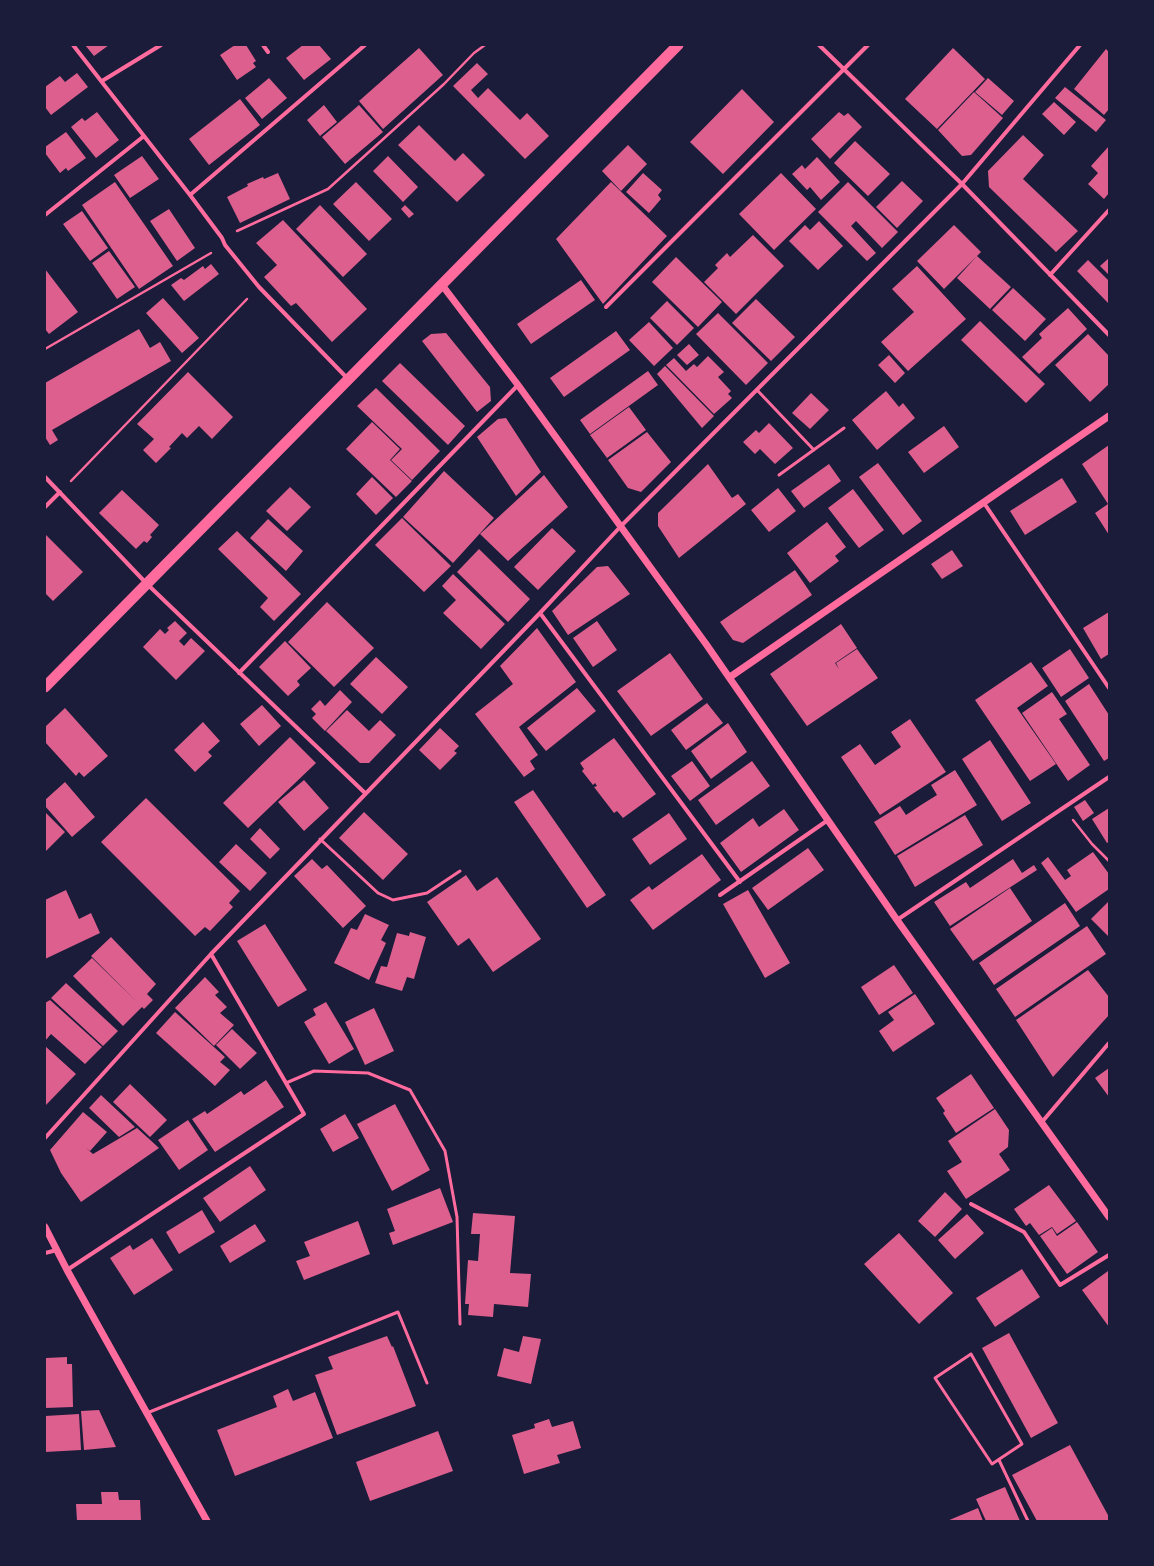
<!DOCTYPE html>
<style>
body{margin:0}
#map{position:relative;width:1154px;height:1566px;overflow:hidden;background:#1b1b3a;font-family:Merriweather,serif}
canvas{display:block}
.frame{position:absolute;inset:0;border:46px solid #1b1b3a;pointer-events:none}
</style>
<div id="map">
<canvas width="1154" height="1566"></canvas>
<div class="frame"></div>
</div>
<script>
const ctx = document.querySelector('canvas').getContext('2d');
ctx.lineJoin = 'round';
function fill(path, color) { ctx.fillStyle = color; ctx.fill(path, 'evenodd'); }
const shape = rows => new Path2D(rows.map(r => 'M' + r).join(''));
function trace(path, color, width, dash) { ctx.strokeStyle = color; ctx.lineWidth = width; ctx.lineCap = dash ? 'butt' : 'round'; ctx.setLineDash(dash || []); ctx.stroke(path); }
const building = shape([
 [85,45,109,45,94,56],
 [235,45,246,45,256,61,253,63,256,67,237,80,220,55],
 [303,45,319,45,331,59,304,80,286,58],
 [419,48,443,75,383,129,359,101],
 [953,48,985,79,937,129,905,99],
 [1106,49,1109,52,1109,109,1104,115,1074,89],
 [477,63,488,74,471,90,478,98,488,88,520,120,527,113,549,136,525,159,453,86],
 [77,73,88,87,51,115,45,107,45,87,60,76,65,82],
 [269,78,287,98,262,119,245,98],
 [988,78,1014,101,1002,115,975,92],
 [1065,87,1106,120,1096,132,1055,98],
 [742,89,774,122,723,174,690,142],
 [974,92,1003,118,971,155,962,156,938,130],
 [240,99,260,125,209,165,189,139],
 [1054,102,1076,122,1064,135,1042,114],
 [324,105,337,122,320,136,307,120],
 [359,105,383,132,345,164,322,137],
 [97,112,119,140,96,158,71,127,82,118,85,121],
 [839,112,844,116,848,113,862,127,830,159,811,139],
 [419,125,455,161,463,153,485,175,457,202,398,145],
 [66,132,86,158,68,171,66,168,60,173,45,153,45,147],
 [1023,135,1044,155,1023,179,1078,231,1056,252,989,187,988,171],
 [855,141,890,174,868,196,834,163],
 [628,145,647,164,621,191,602,171],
 [1109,146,1109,193,1104,199,1088,184,1098,173,1091,166],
 [142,156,159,179,130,198,114,175],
 [388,156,418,187,403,202,373,171],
 [817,157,840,182,821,200,810,187,807,190,792,174,802,165,805,169],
 [278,173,290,199,240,223,227,197,248,186,247,184,263,177,264,179],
 [643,173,662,190,658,195,661,199,649,213,626,192],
 [781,173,816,209,774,250,739,214],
 [902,181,923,201,897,228,876,207],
 [115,182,173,266,139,289,82,205],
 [356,182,392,219,369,241,333,204],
 [611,182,667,236,603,304,556,239],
 [848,182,898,232,882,248,856,221,851,226,876,253,867,261,818,212],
 [320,205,367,254,343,277,296,229],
 [405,205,414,214,409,218,401,209],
 [169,209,195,248,177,261,150,221],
 [82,211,108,248,90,261,63,224],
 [283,220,367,309,332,342,296,303,291,306,264,277,277,265,256,243],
 [819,221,843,246,818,270,789,241,805,225,810,230],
 [954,225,981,252,944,289,917,261],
 [753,235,784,266,736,314,704,282,718,268,715,265,727,253,730,257],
 [109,251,135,287,117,299,92,263],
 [977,256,1011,287,990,309,957,278],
 [676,257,722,302,698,327,652,282],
 [1109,258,1109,275,1100,266],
 [1088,260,1109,281,1109,304,1077,271],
 [211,264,219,274,184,301,171,285,181,278,184,280,203,266,205,269],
 [917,266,966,319,908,371,881,342,914,312,892,289],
 [45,269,78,312,49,334,45,329],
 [581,280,595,300,531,344,517,324],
 [1013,288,1046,319,1025,341,992,310],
 [163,298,199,338,182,353,146,313],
 [756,299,795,337,771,361,732,323],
 [667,301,694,328,677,345,650,318],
 [1068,308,1087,329,1039,374,1022,357,1042,338,1039,334],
 [718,313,768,363,746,385,696,334],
 [980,321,1045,384,1026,403,961,340],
 [649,322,673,348,654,366,629,340],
 [139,329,150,348,160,342,171,361,52,430,58,440,50,445,45,437,45,383],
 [616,331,630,350,564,397,550,378],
 [446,333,490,387,491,401,477,412,422,341,431,334],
 [1088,334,1109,356,1109,384,1090,402,1055,365],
 [689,344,699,355,687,365,677,355],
 [889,355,905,373,895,383,878,365],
 [708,356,724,372,718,377,731,391,728,394,732,398,714,414,666,365,674,358,686,371,694,364,697,367],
 [400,363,465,426,448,445,382,381],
 [665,366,714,416,702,428,657,374],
 [648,371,658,385,590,434,580,420],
 [188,372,233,417,212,439,199,426,187,438,182,433,169,447,171,448,156,463,143,450,154,439,137,424],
 [376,388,440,451,412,480,391,460,402,449,357,406],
 [886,391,899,407,903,403,915,418,877,450,852,420],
 [811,393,829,410,810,429,792,413],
 [629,407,646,430,607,458,590,435],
 [506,418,541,472,516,496,477,437,498,419],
 [372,422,400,449,390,460,412,481,396,497,346,449],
 [769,423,793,448,775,464,760,449,755,454,743,442,756,430,759,433],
 [944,426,959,447,924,473,908,452],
 [647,432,671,462,641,492,628,488,608,460],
 [1109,445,1109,535,1095,513,1108,504,1082,464],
 [878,463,922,521,903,535,859,477],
 [708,464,732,498,738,494,746,504,679,558,658,526,658,513],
 [829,464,841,481,804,508,791,491],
 [444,471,494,518,453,563,403,517],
 [544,475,568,507,508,561,480,534],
 [372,477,393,498,376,515,356,494],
 [1062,478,1077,502,1025,535,1010,511],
 [290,487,311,507,287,531,266,511],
 [778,488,796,511,769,532,751,510],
 [853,489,884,530,859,548,828,508],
 [122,490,159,525,150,535,152,537,147,543,144,541,136,549,99,513],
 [402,518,451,566,424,592,375,545],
 [268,519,303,551,286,571,250,538],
 [827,522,846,547,835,556,839,561,810,583,787,553],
 [552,528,576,551,538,590,514,567],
 [237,531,301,594,274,621,260,607,268,598,218,549],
 [45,534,83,572,53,601,45,593],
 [479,549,530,599,508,622,457,572],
 [952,550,963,566,942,579,931,564],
 [608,566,630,594,568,635,552,611,597,567],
 [795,570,812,595,743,643,733,640,720,622],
 [453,574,505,624,481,649,443,613,456,600,442,586],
 [327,602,374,648,334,687,288,642],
 [1109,612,1109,654,1101,659,1083,628],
 [175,621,187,633,179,641,184,646,191,638,205,651,176,680,143,647,160,629,165,634,169,630,167,628],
 [597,621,617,650,593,667,573,638],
 [841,624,857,648,835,663,839,669,836,663,857,649,878,678,807,726,770,674],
 [537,628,576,682,519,727,538,755,530,761,535,769,524,777,475,714,513,684,500,666],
 [285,641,311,668,297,681,300,685,288,696,259,667],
 [1070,649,1089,678,1061,697,1042,668],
 [670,653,703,699,651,736,617,691],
 [376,657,408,687,382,714,350,684],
 [1031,662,1048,686,1017,708,1056,764,1030,781,975,700],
 [1089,684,1109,715,1109,758,1104,761,1065,701],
 [577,688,596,711,546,751,527,728],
 [340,690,352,702,325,731,312,718,316,714,311,709,320,700,325,706],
 [1052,692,1067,714,1059,719,1090,765,1068,781,1022,713],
 [707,703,723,723,686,750,671,730],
 [262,705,281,726,259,746,240,724],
 [65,708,108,756,84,777,79,772,76,776,45,742,45,727],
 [347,710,369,731,380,720,396,735,369,763,360,763,326,731],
 [910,719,946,772,880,815,841,757,860,744,875,765,901,747,891,732],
 [203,722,220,741,208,752,212,756,195,772,174,750],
 [728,723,747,752,711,779,691,751],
 [440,728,459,746,454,751,457,753,440,770,419,750],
 [290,737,316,763,248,828,223,803],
 [614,738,656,794,623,818,617,811,614,813,594,787,597,786,595,783,593,785,582,771,584,769,580,763],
 [990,740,1031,803,1002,821,962,759],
 [692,761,710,786,690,801,671,776],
 [752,761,770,786,716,825,698,800],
 [955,770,977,805,895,855,874,822,900,806,906,815,921,805,937,795,931,785],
 [304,780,329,808,304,831,278,802],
 [65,782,95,817,72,837,45,806,45,800],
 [533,790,606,895,587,908,514,802],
 [146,798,240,891,229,903,233,907,210,931,205,927,195,936,101,842],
 [1085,800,1094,813,1083,821,1074,807],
 [1109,808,1109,842,1107,843,1092,819],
 [784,809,799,830,741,872,720,843,753,818,759,827],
 [45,812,65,832,45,852],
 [364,812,408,854,383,880,339,838],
 [669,813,687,839,650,865,632,839],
 [965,815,983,845,915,887,897,856],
 [260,828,280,849,270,859,250,839],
 [236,844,267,873,250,891,219,862],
 [808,848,824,870,768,910,752,888],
 [1093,852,1109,874,1109,889,1076,912,1041,863,1048,857,1065,880,1071,876,1067,870],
 [702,854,721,880,653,930,630,900,649,886,652,890],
 [312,859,322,869,327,865,366,906,343,928,294,876],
 [1013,859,1022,873,1034,865,1037,870,950,926,934,902,966,882,970,888],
 [466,875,477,891,497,877,541,939,493,972,469,938,458,946,427,902],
 [1010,888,1032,921,973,961,950,929],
 [66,890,79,919,91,913,100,933,45,959,45,900],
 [748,890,790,963,765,978,723,904],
 [1109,901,1109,937,1091,919],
 [1065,903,1080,926,994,985,979,963],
 [365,914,389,925,381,940,386,943,369,980,334,963,351,928,357,930],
 [265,924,307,990,278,1007,237,941],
 [1087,926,1106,954,1015,1017,996,989],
 [410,932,426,937,414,979,407,977,402,991,375,983,381,966,387,967,397,933,409,936],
 [111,937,156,984,147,994,153,1000,144,1009,142,1007,123,1026,73,976,92,958,137,1002,91,956],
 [894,965,913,993,879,1015,861,987],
 [1088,970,1109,997,1109,1015,1053,1077,1016,1020],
 [205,977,219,992,215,995,227,1007,220,1013,234,1025,214,1046,175,1008],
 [66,983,118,1031,103,1046,51,998],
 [915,994,935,1024,893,1052,879,1031,894,1020,888,1012],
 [50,1000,102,1047,85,1064,51,1034,45,1041,45,1003],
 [326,1002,354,1049,329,1064,304,1022,316,1015,313,1009],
 [374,1008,394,1051,365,1065,345,1022],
 [175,1012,225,1057,220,1062,230,1070,215,1086,156,1033],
 [232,1029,257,1053,240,1069,216,1045],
 [45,1046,76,1074,45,1106],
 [1109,1068,1109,1097,1095,1078],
 [971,1074,994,1108,956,1133,943,1113,945,1111,936,1098],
 [266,1080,284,1107,215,1152,192,1119,205,1111,207,1114,241,1091,244,1095],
 [130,1084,167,1120,150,1137,113,1102],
 [101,1095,135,1127,119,1137,89,1108],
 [395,1104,430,1170,392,1191,357,1124],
 [995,1109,1009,1130,1008,1147,999,1154,1010,1170,966,1199,947,1171,962,1162,948,1141],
 [83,1112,107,1132,90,1151,85,1147,93,1154,137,1128,159,1148,81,1202,61,1173,50,1150],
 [345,1114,359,1138,333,1152,320,1129],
 [188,1120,208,1150,179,1170,158,1140],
 [250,1166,266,1190,220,1222,203,1198],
 [1049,1185,1076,1221,1057,1234,1052,1227,1039,1235,1030,1223,1026,1226,1014,1209],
 [440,1188,453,1222,393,1245,389,1233,395,1231,387,1209],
 [945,1192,962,1209,935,1237,918,1221],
 [202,1210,215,1232,179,1254,166,1232],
 [473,1213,515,1216,510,1273,531,1274,528,1307,494,1304,493,1317,468,1315,469,1304,465,1304,468,1260,478,1261,480,1234,471,1234],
 [967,1214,984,1233,955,1259,938,1240],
 [358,1221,370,1254,304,1280,296,1261,310,1256,304,1242],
 [1077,1222,1098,1252,1067,1274,1040,1236,1052,1228,1057,1236],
 [255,1224,266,1241,230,1263,220,1246],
 [899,1233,953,1293,919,1324,864,1264],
 [152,1238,173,1270,134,1295,110,1258,130,1245,133,1250],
 [1022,1269,1040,1297,995,1327,976,1298],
 [1108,1271,1109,1272,1109,1327,1082,1290],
 [1009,1333,1058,1423,1031,1438,982,1348],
 [387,1336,392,1347,393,1346,416,1406,337,1435,315,1375,333,1369,328,1357],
 [523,1336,541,1339,531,1384,497,1376,504,1348,519,1352],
 [67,1357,67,1364,72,1364,73,1407,45,1408,46,1358],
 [288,1389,293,1401,315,1392,333,1438,235,1476,217,1430,277,1407,273,1396],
 [99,1410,116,1447,84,1450,81,1411],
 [79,1414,81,1450,45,1452,45,1416],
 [549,1419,552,1427,573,1421,581,1448,557,1455,560,1463,524,1474,512,1435,535,1428,534,1424],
 [438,1431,453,1471,370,1501,356,1462],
 [1070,1445,1109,1517,1109,1521,1037,1521,1012,1475],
 [1005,1487,1020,1521,986,1521,976,1499],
 [101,1492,118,1492,119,1500,140,1500,141,1521,77,1521,76,1504,102,1504],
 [978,1508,983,1521,947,1521]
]);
const path = shape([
 [237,231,328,189,444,84,474,53,485,45],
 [45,349,211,253],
 [71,481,247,299],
 [1073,820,1092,844,1109,861]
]);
const service = shape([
 [757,390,814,450],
 [779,475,844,428],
 [320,839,378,893,393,900,427,893,460,871],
 [286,1083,314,1071,368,1073,410,1090,445,1151,457,1217,460,1324],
 [971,1354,1022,1444,992,1464,935,1378,971,1354],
 [147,1413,398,1312,427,1383],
 [999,1460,1028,1521]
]);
const minor = shape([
 [73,45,190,195,222,238,225,245,259,287,348,379],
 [263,45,268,52],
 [819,45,962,184,1109,335],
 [102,81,161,45],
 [190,195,365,45],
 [45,215,144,136],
 [1050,275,1109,210],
 [606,307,868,45],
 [45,477,146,583,365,793],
 [984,503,1109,688],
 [45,507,60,492],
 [540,613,740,882],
 [239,673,518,385],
 [720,895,828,820],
 [897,920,1109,777],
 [1042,1122,1109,1043],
 [45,1138,211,954,540,613,621,526,962,184,1080,45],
 [971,1204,1024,1232,1060,1285,1109,1255],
 [45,1253,57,1250],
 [67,1270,304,1114,211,954]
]);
const tertiary = shape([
 [442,285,518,385,706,644,897,920,1109,1217],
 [730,677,1109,416],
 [45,1227,67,1270,207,1521]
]);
const trunk = shape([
 [45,687,678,45]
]);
fill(building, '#dd5f8e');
trace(path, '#ff6b9d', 2.5);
trace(service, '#ff6b9d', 3);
trace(minor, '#ff6b9d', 4);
trace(tertiary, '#ff6b9d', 7);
trace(trunk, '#ff6b9d', 11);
</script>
